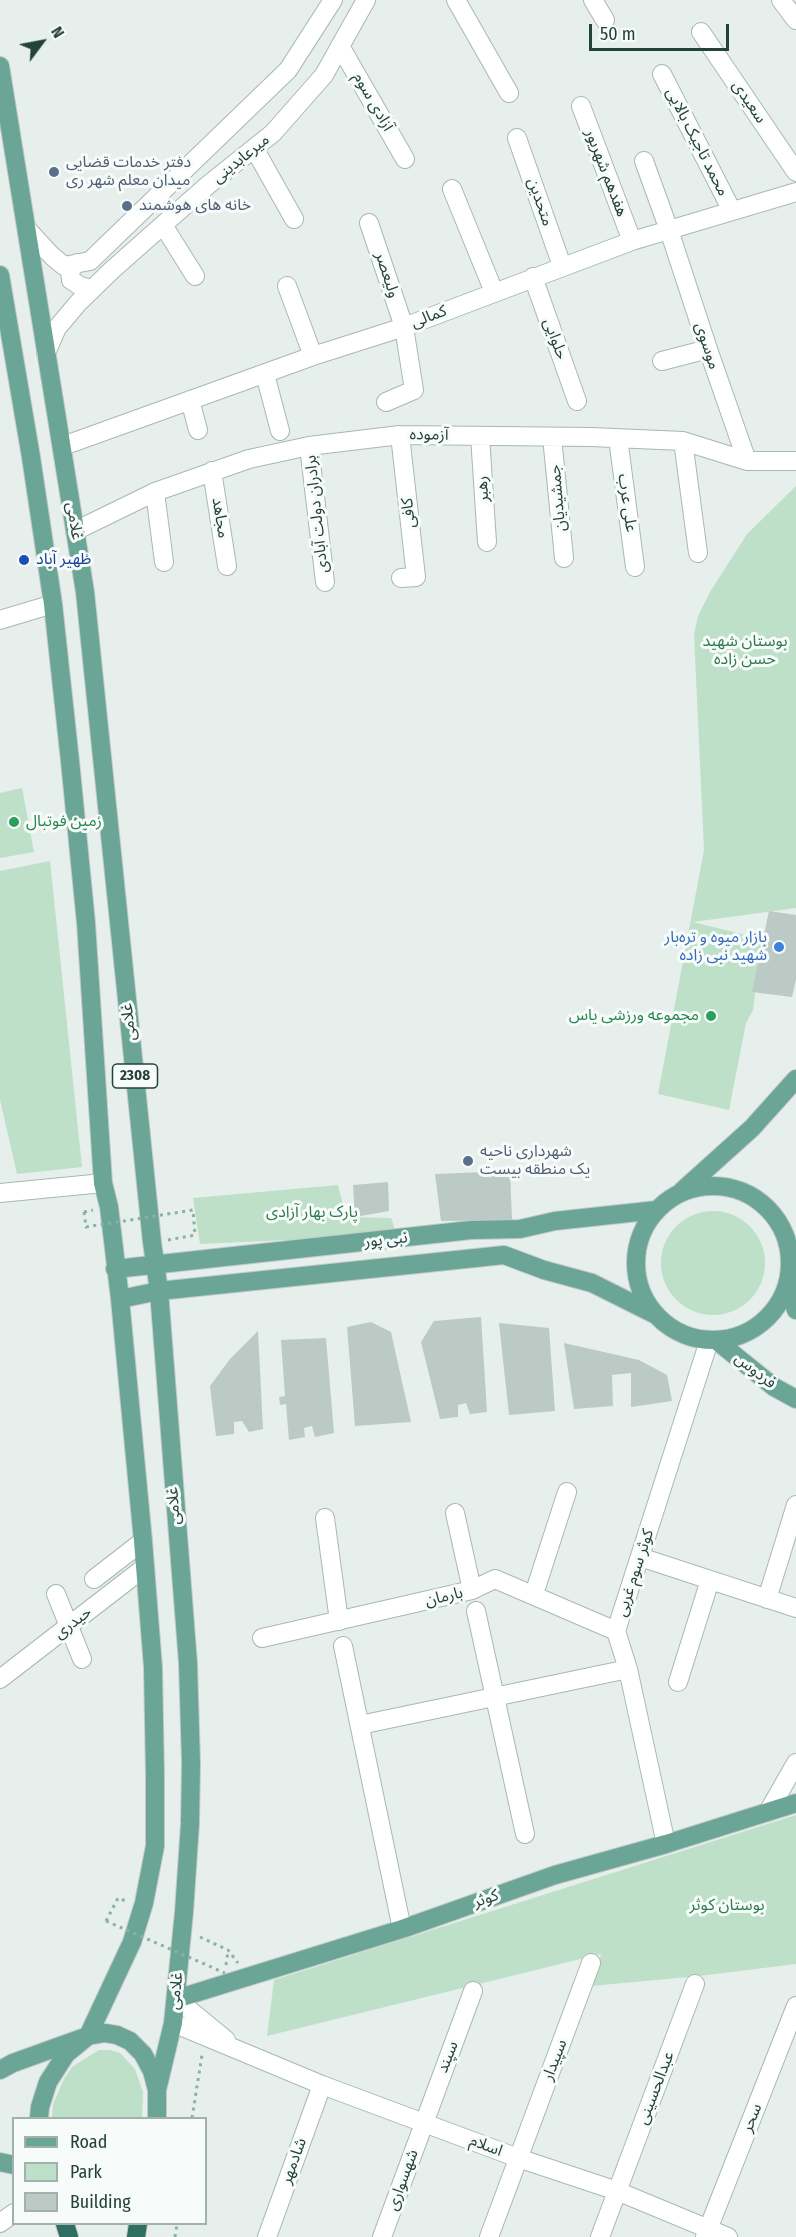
<!DOCTYPE html>
<meta charset="utf-8">
<style>
body{margin:0}
#map{position:relative;width:796px;height:2237px;overflow:hidden;background:#e6efeb;font-family:"Fira Sans Condensed",sans-serif}
canvas{display:block}
.legend{position:absolute;left:12px;top:2117px;width:195px;height:108px;box-sizing:border-box;background:#f7fbf9;border:2px solid #a3b1ad;margin:0;padding:8px 10px;list-style:none;font-size:18px;color:#24423a}
.legend li{display:flex;align-items:center;gap:12px;height:30px}
.legend b{width:30px;border:2px solid #a3b1ad}
.north{position:absolute;left:12px;top:12px;width:60px;height:60px;-webkit-text-stroke:4px #f7fbf9;paint-order:stroke;rotate:58deg;font-size:16px;font-weight:700;line-height:24px;text-align:center;color:#24423a}
.north::after{content:'';display:block;margin:auto;width:21px;height:27px;background:#24423a;clip-path:polygon(50% 0,100% 100%,50% 72%,0 100%)}
.scale{position:absolute;left:589px;top:24px;width:140px;height:27px;box-sizing:border-box;border:3px solid #24423a;border-top:0;padding-left:8px;font-size:18px;line-height:21px;white-space:nowrap;color:#24423a;-webkit-text-stroke:4px #f7fbf9;paint-order:stroke}
</style>
<div id="map">
<canvas width="796" height="2237"></canvas>
<ul class="legend">
<li><b style="height:8px;background:#6aa596"></b>Road</li>
<li><b style="height:16px;background:#bfe0c8"></b>Park</li>
<li><b style="height:16px;background:#bbcac4"></b>Building</li>
</ul>
<div class="north">N</div>
<div class="scale">50 m</div>
</div>
<script>
const ctx = document.querySelector('canvas').getContext('2d');
ctx.lineJoin = 'round';
function fill(path, color) { ctx.fillStyle = color; ctx.fill(path, 'evenodd'); }
const shape = rows => new Path2D(rows.map(r => 'M' + r).join(''));
function trace(path, color, width, dash) { ctx.strokeStyle = color; ctx.lineWidth = width; ctx.lineCap = dash ? 'butt' : 'round'; ctx.setLineDash(dash || []); ctx.stroke(path); }
function write(font, color, halo, rows, align = 'center') {
  ctx.font = font + ' "Fira Sans Condensed","Noto Sans Arabic",sans-serif'; ctx.lineWidth = 6; ctx.setLineDash([]); ctx.textBaseline = 'middle'; ctx.strokeStyle = halo; ctx.fillStyle = color; for (const [text, x, y, turn = 0] of rows) {
    ctx.save(); ctx.translate(x, y); ctx.rotate((+turn || 0) * Math.PI / 180); ctx.textAlign = isNaN(turn) ? turn : align; if (halo) ctx.strokeText(text, 0, 0); ctx.fillText(text, 0, 0); ctx.restore();
  }
}
const green = shape([
 [796,486,796,908,693,922,762,939,753,1010,746,1023,729,1110,658,1094,704,850,694,634,698,616,710,592,747,534],
 [22,788,34,852,0,858,0,793],
 [50,861,82,1167,17,1174,0,1100,0,871],
 [338,1185,346,1217,391,1218,397,1235,200,1244,193,1198],
 '661 1263a52 52 0 1 1 104 0a52 52 0 1 1-104 0Z',
 [796,1815,796,1964,699,1976,591,1986,601,1954,267,2036,274,1980],
 [99,2050,110,2050,120,2053,135,2069,143,2092,142,2118,52,2118,53,2104,64,2079,72,2067]
]);
const building = shape([
 [769,911,796,915,796,979,792,997,752,992],
 [510,1171,512,1220,441,1221,435,1174],
 [388,1182,389,1211,355,1217,353,1185],
 [481,1317,487,1412,470,1414,466,1403,458,1405,458,1417,440,1419,421,1342,434,1321],
 [371,1322,391,1332,411,1422,355,1426,347,1327],
 [499,1323,549,1328,555,1411,509,1415],
 [258,1331,263,1429,249,1432,242,1421,234,1422,234,1434,216,1436,210,1386,230,1359],
 [326,1338,334,1433,315,1437,312,1426,304,1428,305,1437,289,1440,286,1404,280,1405,279,1397,285,1396,281,1340],
 [564,1343,639,1360,667,1375,672,1401,631,1407,631,1373,612,1375,613,1406,574,1409]
]);
const path = shape([
 [84,1212,93,1210],
 [168,1240,195,1235],
 [106,1921,118,1898,126,1901],
 [200,1937,228,1950,238,1963],
 [226,1965,228,1951],
 [192,2118,202,2055],
 [175,2237,177,2224]
]);
const minor = shape([
 [456,0,509,93],
 [593,0,605,20],
 [781,0,796,20],
 [701,32,796,172],
 [340,46,405,159],
 [662,74,732,211],
 [581,106,632,241],
 [517,138,562,266],
 [254,148,294,219],
 [644,161,669,230,708,349,747,461],
 [452,189,494,292],
 [369,223,404,327,414,390,386,402],
 [163,225,195,276],
 [27,229,52,256,64,266,90,261,288,70,333,0],
 [77,263,70,270,71,280,80,286,92,289],
 [533,277,577,401],
 [287,286,313,356],
 [46,353,57,328,78,303,112,270,208,185,273,133,324,75,366,0],
 [662,361,708,349],
 [265,374,280,431],
 [190,400,198,430],
 [400,435,416,577,401,578],
 [480,436,487,542],
 [552,437,564,558],
 [618,438,635,567],
 [683,441,698,553],
 [63,446,313,356,404,327,632,241,796,192],
 [309,446,325,582],
 [212,471,227,566],
 [155,492,164,562],
 [75,531,155,492,249,459,309,446,400,435,591,437,683,441,747,461,796,461],
 [0,620,53,604],
 [0,1193,103,1183],
 [455,1513,472,1590],
 [325,1518,339,1621],
 [640,1557,796,1608],
 [94,1579,143,1541],
 [56,1594,82,1659],
 [534,1594,567,1492],
 [767,1599,796,1505],
 [476,1611,525,1834],
 [262,1638,472,1590,495,1579,616,1631],
 [343,1646,402,1929],
 [0,1679,145,1567],
 [678,1682,710,1580],
 [360,1725,628,1669],
 [768,1812,796,1763],
 [666,1844,628,1669,616,1631,709,1341],
 [176,1999,226,2040],
 [173,2023,322,2085,518,2158,617,2191,728,2237],
 [0,2223,14,2213],
 [267,2237,322,2085],
 [382,2237,473,1991],
 [489,2237,591,1963],
 [600,2237,695,1984],
 [705,2237,796,2006]
]);
const major = shape([
 [0,66,85,592,152,1242,159,1291,188,1663,191,1763,190,1824,184,1912,173,2023,157,2090],
 [0,275,31,457,53,604,70,761,86,923,103,1183,109,1207,120,1299,143,1541,153,1667,155,1775,155,1846,144,1903,132,1942,88,2036,13,2063,0,2070],
 '636 1263a77 77 0 1 1 154 0a77 77 0 1 1-154 0Z',
 [682,1191,752,1128,796,1079],
 [115,1269,471,1230,520,1229,555,1221,657,1210],
 [788,1285,796,1310],
 [120,1299,159,1291,504,1255,544,1270,592,1283,654,1314],
 [717,1341,774,1387,796,1399],
 [176,1999,402,1929,555,1875,666,1844,796,1803],
 [39,2118,40,2107,48,2082,66,2054,88,2036,105,2033,117,2035,130,2041,143,2054,152,2071,157,2090,157,2118],
 [0,2162,14,2165]
]);
const highway = shape([
 [65,2224,69,2237],
 [136,2237,138,2224]
]);
const pathBridge = shape([
 [84,1212,86,1227,193,1210,195,1235],
 [106,1921,225,1973]
]);
const markers = [
 [54,172,6,"#5c6f8a"],
 [127,206,6,"#5c6f8a"],
 [24,560,6,"#1a4fb4"],
 [14,822,6,"#2e9e5b"],
 [779,947,6,"#3f7fe0"],
 [711,1016,6,"#2e9e5b"],
 [468,1161,6,"#5c6f8a"]
];
const shields = [
 [135,1076,45]
];
const shieldNames = [
 ["2308",135,1076]
];
const streetNames = [
 ["آزادی سوم",373,102,60],
 ["سعیدی",749,102,56],
 ["محمد تاجیک بالایی",697,142,63],
 ["میرعابدینی",241,159,-39],
 ["هفدهم شهریور",606,173,69],
 ["متحدین",540,202,71],
 ["ولیعصر",387,275,72],
 ["کمالی",429,317,-21],
 ["حلوایی",555,339,70],
 ["موسوی",707,346,72],
 ["آزموده",429,435,1],
 ["رهبر",483,489,-94],
 ["جمشیدیان",558,498,-95],
 ["علی عرب",627,503,82],
 ["کافی",409,513,-96],
 ["برادران دولت آبادی",317,514,-96],
 ["مجاهد",220,518,81],
 ["غلامی",74,521,81],
 ["غلامی",129,1022,-96],
 ["نبی پور",386,1240,-6],
 ["فردوس",755,1371,38],
 ["غلامی",174,1506,-94],
 ["کوثر سوم غربی",635,1573,-72],
 ["بارمان",444,1597,-13],
 ["حیدری",73,1623,-37],
 ["کوثر",486,1899,-19],
 ["غلامی",176,1991,-84],
 ["سپند",448,2057,-69],
 ["سپیدار",555,2060,-69],
 ["عبدالحسینی",656,2088,-69],
 ["سحر",752,2118,-68],
 ["اسلام",486,2146,21],
 ["شادمهر",294,2161,-70],
 ["شهسواری",403,2180,-70]
];
const serviceNames = [
 ["دفتر خدمات قضایی",66,163],
 ["میدان معلم شهر ری",66,181],
 ["خانه های هوشمند",139,206],
 ["شهرداری ناحیه",480,1152],
 ["یک منطقه بیست",480,1170]
];
const transitNames = [
 ["ظهیر آباد",36,560]
];
const parkNames = [
 ["بوستان شهید",745,642],
 ["حسن زاده",745,660],
 ["پارک بهار آزادی",312,1213],
 ["بوستان کوثر",727,1906]
];
const leisureNames = [
 ["زمین فوتبال",26,822],
 ["مجموعه ورزشی یاس",699,1016,"right"]
];
const shopNames = [
 ["بازار میوه و تره‌بار",767,938],
 ["شهید نبی زاده",767,956]
];
fill(green, '#bfe0c8');
fill(building, '#bbcac4');
trace(minor, '#a8b8b2', 20);
trace(major, '#c2cac8', 20);
trace(highway, '#c2cac8', 20);
trace(path, '#86b3a5', 3, [3, 4.5]);
trace(minor, '#fff', 18);
trace(major, '#6aa596', 18);
trace(highway, '#2f6f62', 18);
trace(pathBridge, '#86b3a5', 3, [3, 4.5]);
for (const [x, y, r, color] of markers) { const dot = new Path2D(); dot.arc(x, y, r, 0, 2 * Math.PI); ctx.fillStyle = color; ctx.fill(dot); trace(dot, '#f7fbf9', 2); }
for (const [x, y, w] of shields) { const box = new Path2D(); box.roundRect(x - w / 2, y - 12, w, 24, 4.5); ctx.fillStyle = '#f7fbf9'; ctx.fill(box); trace(box, '#24423a', 1.5); }
write('bold 15px', '#24423a', null, shieldNames);
write('16px', '#24423a', '#f7fbf9', streetNames);
write('16px', '#4e5e75', '#f7fbf9', serviceNames, 'left');
write('16px', '#164399', '#f7fbf9', transitNames, 'left');
write('16px', '#2d7a4b', '#f7fbf9', parkNames);
write('16px', '#27864d', '#f7fbf9', leisureNames, 'left');
write('16px', '#366cbe', '#f7fbf9', shopNames, 'right');
</script>
